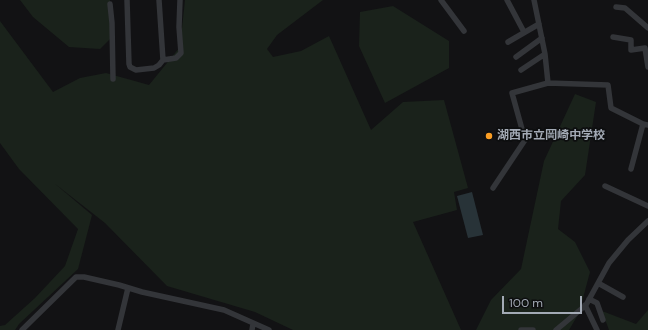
<!DOCTYPE html>
<meta charset="utf-8">
<style>
body{margin:0}
#map{position:relative;width:648px;height:330px;overflow:hidden;background:#121214;font-family:"DM Sans",sans-serif}
canvas{display:block}
.scale{position:absolute;left:502px;top:296px;width:80px;height:18px;box-sizing:border-box;border:2px solid #a3aab5;border-top:0;padding-left:5px;font-size:12px;line-height:14px;white-space:nowrap;color:#a3aab5;-webkit-text-stroke:3px #0d0e0f;paint-order:stroke}
</style>
<div id="map">
<canvas width="648" height="330"></canvas>
<div class="scale">100 m</div>
</div>
<script>
const ctx = document.querySelector('canvas').getContext('2d');
ctx.lineJoin = 'round';
function fill(path, color) { ctx.fillStyle = color; ctx.fill(path, 'evenodd'); }
const shape = rows => new Path2D(rows.map(r => 'M' + r).join(''));
function trace(path, color, width, dash) { ctx.strokeStyle = color; ctx.lineWidth = width; ctx.lineCap = dash ? 'butt' : 'round'; ctx.setLineDash(dash || []); ctx.stroke(path); }
function write(font, color, halo, rows, align = 'center') {
  ctx.font = font + ' "DM Sans","Noto Sans JP",sans-serif'; ctx.lineWidth = 3.5; ctx.setLineDash([]); ctx.textBaseline = 'middle'; ctx.strokeStyle = halo; ctx.fillStyle = color; for (const [text, x, y, turn = 0] of rows) {
    ctx.save(); ctx.translate(x, y); ctx.rotate((+turn || 0) * Math.PI / 180); ctx.textAlign = isNaN(turn) ? turn : align; if (halo) ctx.strokeText(text, 0, 0); ctx.fillText(text, 0, 0); ctx.restore();
  }
}
const green = shape([
 [20,0,110,0,112,37,100,49,69,47,33,17],
 [185,0,323,0,277,35,267,49,273,57,301,51,329,36,371,130,403,102,444,100,468,188,454,192,457,210,413,222,461,330,293,330,255,312,167,286,105,223,54,183,92,215,78,269,19,324,15,330,0,330,0,326,5,325,35,298,65,266,78,229,19,169,0,143,0,21,53,92,80,78,106,73,149,85,180,47],
 [393,6,449,41,449,68,385,103,359,46,360,12],
 [575,94,596,102,585,175,561,201,558,229,575,242,590,272,579,313,569,330,476,330,491,300,521,269,544,161],
 [648,310,648,330,609,330,602,311,636,324]
]);
const water = shape([
 [472,192,483,235,468,238,457,196]
]);
const minor = shape([
 [127,0,129,64,130,67,136,70,154,68,159,65,163,60],
 [159,0,163,60,176,58,181,53,179,27,180,0],
 [441,0,464,31],
 [507,0,524,32],
 [110,4,112,23,113,79],
 [616,7,625,8,648,28],
 [613,37,631,40,631,50,645,48,648,67],
 [508,42,539,24],
 [516,57,542,38],
 [521,70,545,54,534,0],
 [548,83,608,85,611,108,643,124,648,125],
 [631,169,643,124],
 [605,186,648,206],
 [493,188,525,140,512,93,548,83,545,54],
 [598,283,623,297],
 [589,299,597,303,603,320],
 [585,305,597,330],
 [22,330,76,277,84,277,119,285,142,292,224,310,269,330],
 [118,330,128,288],
 [252,330,253,324],
 [521,330,533,330],
 [556,330,586,305,609,263,628,240,648,221]
]);
const markers = [
 [489,136,4,"#fb9e24"]
];
const poiNames = [
 ["湖西市立岡崎中学校",497,136]
];
fill(green, '#1a221b');
fill(water, '#283338');
trace(minor, '#333539', 5.5);
for (const [x, y, r, color] of markers) { const dot = new Path2D(); dot.arc(x, y, r, 0, 2 * Math.PI); ctx.fillStyle = color; ctx.fill(dot); trace(dot, '#0d0e0f', 1.5); }
write('bold 12px', '#a3aab5', '#0d0e0f', poiNames, 'left');
</script>
